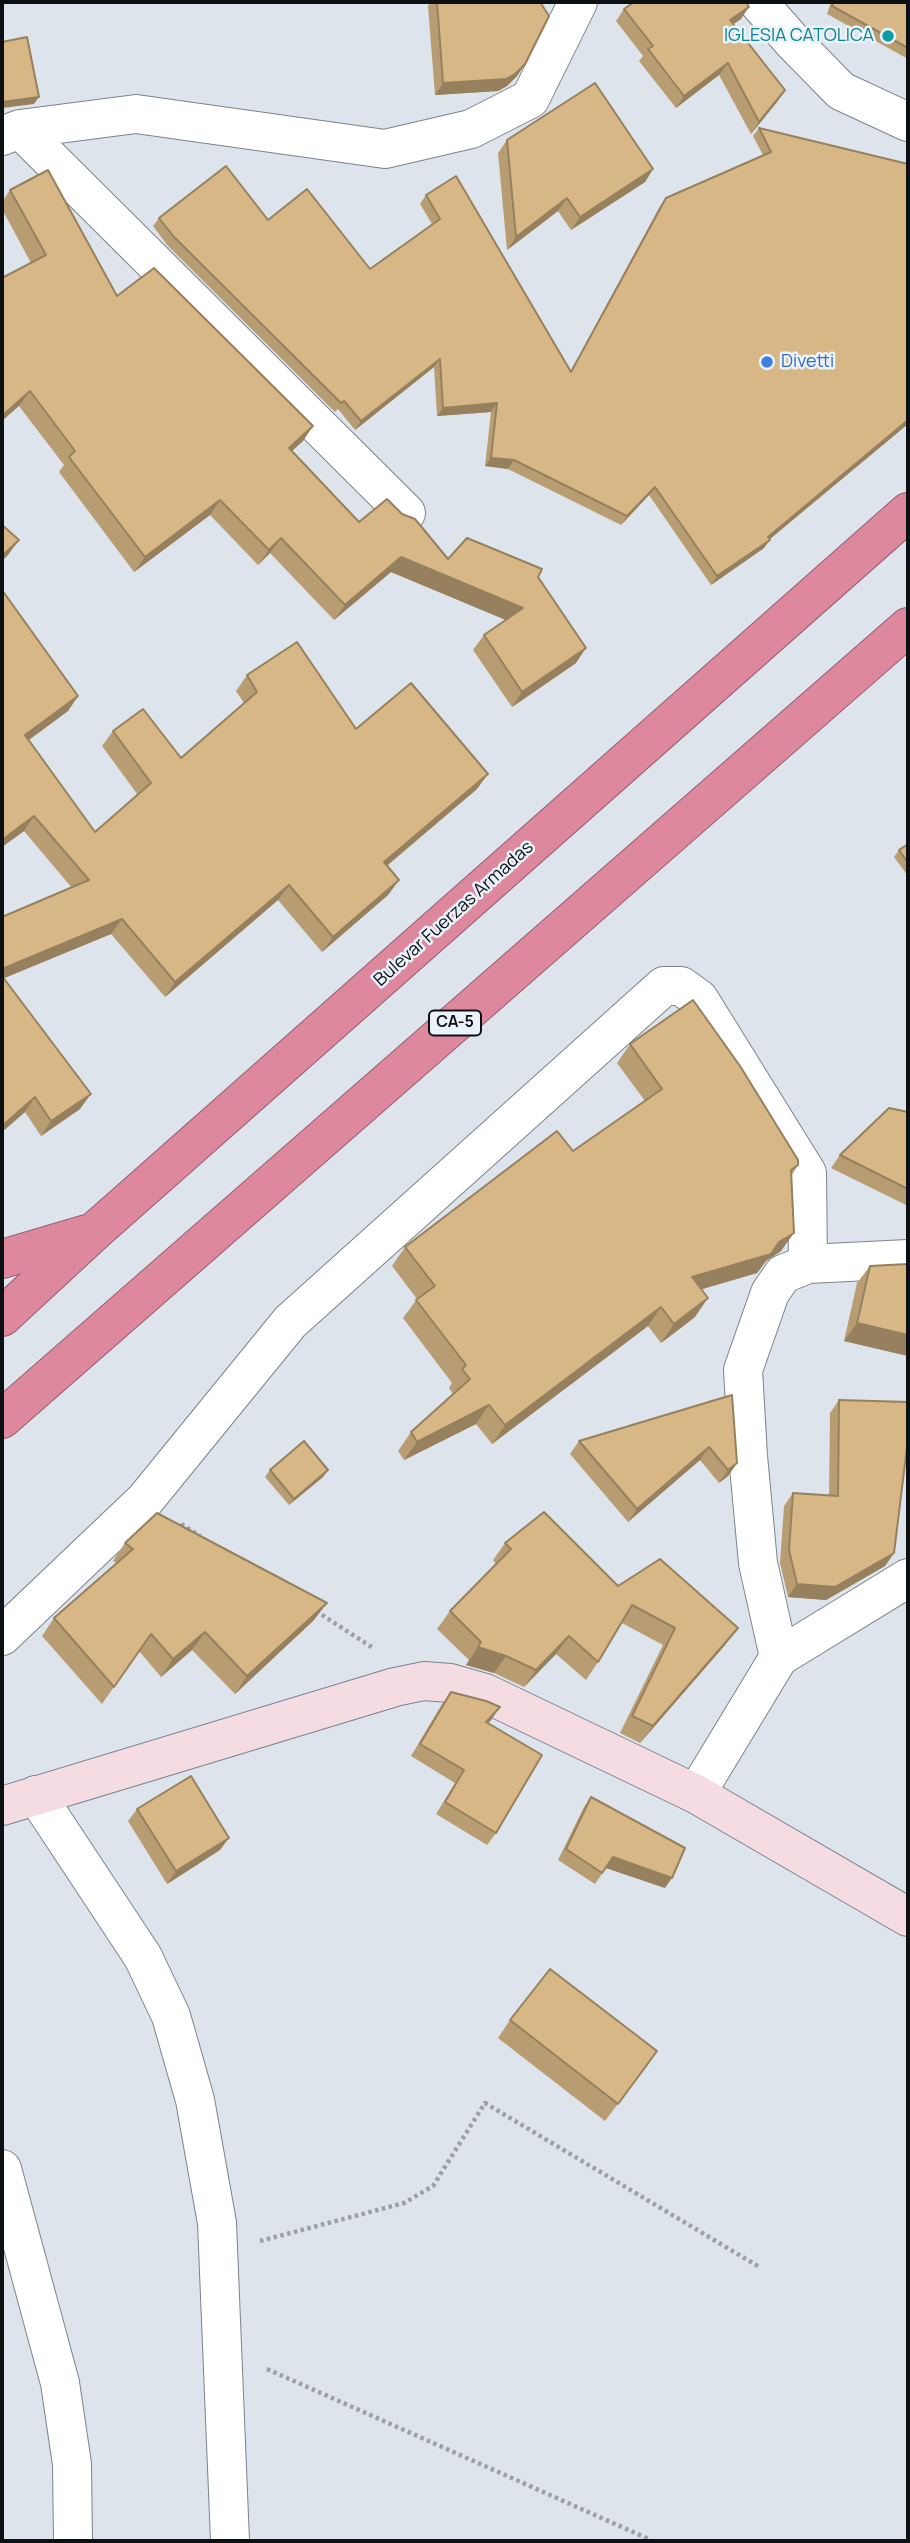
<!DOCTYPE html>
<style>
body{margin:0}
#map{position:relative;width:910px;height:2543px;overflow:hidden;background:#dde4ec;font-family:Manrope,sans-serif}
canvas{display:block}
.frame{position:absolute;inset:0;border:4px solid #0d1013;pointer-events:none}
</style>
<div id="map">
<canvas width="910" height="2543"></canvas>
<div class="frame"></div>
</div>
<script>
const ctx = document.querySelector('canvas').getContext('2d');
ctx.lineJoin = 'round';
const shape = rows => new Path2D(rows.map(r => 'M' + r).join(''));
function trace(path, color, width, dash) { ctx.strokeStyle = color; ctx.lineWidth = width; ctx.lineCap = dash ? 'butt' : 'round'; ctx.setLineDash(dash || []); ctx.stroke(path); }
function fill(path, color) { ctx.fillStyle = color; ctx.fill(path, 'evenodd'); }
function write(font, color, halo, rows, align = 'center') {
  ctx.font = font + ' Manrope,sans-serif'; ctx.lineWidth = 5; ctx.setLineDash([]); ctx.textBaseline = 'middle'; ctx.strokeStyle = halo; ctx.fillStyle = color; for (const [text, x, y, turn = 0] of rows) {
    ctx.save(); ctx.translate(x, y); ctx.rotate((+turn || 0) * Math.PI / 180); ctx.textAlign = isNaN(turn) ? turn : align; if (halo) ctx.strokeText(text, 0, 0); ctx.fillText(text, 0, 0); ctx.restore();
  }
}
const path = shape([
 [181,1524,200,1536],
 [316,1611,373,1648],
 [260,2241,404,2203,433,2186,485,2103,761,2268],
 [267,2369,651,2540]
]);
const street = shape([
 [758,2,793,42,841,91,908,122],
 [20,129,406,513],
 [2,136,20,129,136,114,385,149,471,129,530,99,578,2],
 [2,1636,145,1500,290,1322,664,986,681,986,699,999,807,1173,808,1264],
 [779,1657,758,1563,748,1456,743,1370,770,1293,783,1274,808,1264,908,1259],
 [696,1794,779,1657,908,1578],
 [36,1795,143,1957,171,2016,195,2100,217,2223,230,2541],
 [2,2169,60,2383,72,2464,73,2541]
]);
const secondary = shape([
 [2,1806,395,1687,424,1681,450,1683,485,1693,696,1794,908,1917]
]);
const highway = shape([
 [2,1259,87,1234],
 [2,1317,95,1231,908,512],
 [2,1419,908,627]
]);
const wall = shape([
 [431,2,540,2,525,64,517,76,507,86,498,91,435,95,428,6],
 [831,2,908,2,908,59,827,14],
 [624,9,741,19,733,24,777,102,751,134,719,75,676,108,639,61,643,56,616,21],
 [759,128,908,164,908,424,769,539,764,548,711,585,649,495,621,525,508,469,485,466,491,412,437,416,434,367,355,430,338,409,335,412,168,246,153,226,159,218,268,220,370,269,432,224,420,204,426,195,571,371,660,206,666,198,763,155,753,136],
 [507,140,653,169,645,182,571,230,558,211,507,250,498,153],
 [10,190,117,296,303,441,292,451,359,522,448,559,538,577,576,663,512,707,473,650,484,635,506,620,391,572,334,620,270,553,258,565,210,515,134,572,59,472,64,465,19,406,31,263,2,209,2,202],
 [2,590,78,696,68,711,29,740,95,832,138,795,102,746,113,731,181,758,244,703,236,691,247,675,477,789,387,866,399,880,388,895,322,952,278,900,165,997,111,934,4,978,80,1109,41,1136,25,1112,2,1132,2,917,72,888,24,831,2,847],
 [908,844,908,876,894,857,899,850],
 [630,1044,798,1165,792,1175,781,1251,766,1261,757,1273,701,1289,695,1317,661,1343,648,1326,492,1444,476,1424,404,1460,398,1451,411,1432,453,1394,449,1388,452,1383,403,1318,417,1299,392,1266,405,1247,573,1151,645,1101,617,1063],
 [908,1112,908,1206,831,1168,840,1155],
 [908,1264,908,1356,844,1341,857,1283,870,1266],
 [732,1395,737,1463,728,1476,719,1483,700,1460,628,1522,570,1454,579,1441],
 [839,1400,908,1402,908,1461,906,1458,894,1553,885,1566,826,1600,788,1597,780,1563,784,1506,793,1493,829,1495,830,1413],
 [270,1470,328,1470,323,1477,289,1505,265,1477],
 [125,1543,314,1620,235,1694,192,1650,161,1677,139,1651,102,1704,42,1636,54,1618,117,1563,113,1561],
 [505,1543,618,1586,738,1628,725,1645,640,1743,620,1733,663,1645,622,1623,598,1662,586,1680,556,1654,524,1687,494,1673,466,1665,469,1660,437,1629,450,1611,496,1564,493,1560],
 [451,1692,500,1707,489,1723,496,1833,487,1845,436,1814,455,1783,411,1756,442,1704],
 [591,1797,665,1888,606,1868,595,1884,558,1860,584,1807],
 [137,1809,220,1850,167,1884,128,1821],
 [510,2020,657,2051,605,2121,498,2038]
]);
const shadedWall = shape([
 [749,7,741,19,722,32,730,20],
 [728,63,719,75,676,108,684,96],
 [525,64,517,76,507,86,498,91,435,95,443,83],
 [785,90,777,102,751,134,759,122],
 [39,97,34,104,2,108,2,102],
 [653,169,645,182,571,230,580,217],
 [567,198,558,211,507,250,516,237],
 [440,359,434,367,355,430,361,421],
 [30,391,19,406,2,421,2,416],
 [497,403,491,412,437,416,443,408],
 [908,420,908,424,764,544,770,540,764,548,711,585,717,576,768,537],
 [313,426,303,441,279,463,289,448],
 [491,458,514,460,508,469,485,466],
 [655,487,649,495,621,525,627,516],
 [220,500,210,515,134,572,145,557],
 [281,538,270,553,258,565,269,550],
 [19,540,8,555,2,561,2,556],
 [401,557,523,608,513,623,391,572,334,620,345,605],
 [586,648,576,663,512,707,522,692],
 [78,696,68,711,15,750,25,735],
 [488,774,477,789,373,877,384,862],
 [34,816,24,831,2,847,2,840],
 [399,880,388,895,322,952,333,937],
 [289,885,278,900,165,997,175,982],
 [122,919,111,934,2,979,2,969],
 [91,1094,80,1109,41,1136,51,1121],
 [35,1097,25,1112,2,1132,2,1126],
 [794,1233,781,1251,766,1261,757,1273,679,1296,692,1277,779,1242],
 [708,1298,695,1317,661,1343,674,1324],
 [661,1307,648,1326,492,1444,505,1425],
 [857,1323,908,1335,908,1356,844,1341],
 [489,1405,476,1424,404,1460,417,1442],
 [709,1447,700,1460,628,1522,637,1509],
 [737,1463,728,1476,719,1483,728,1470],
 [328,1470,323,1477,289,1505,294,1499],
 [894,1553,885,1566,826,1600,788,1597,797,1584],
 [327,1603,314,1620,235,1694,247,1676],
 [738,1628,725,1645,640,1743,653,1726],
 [205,1632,192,1650,161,1677,173,1659],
 [569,1636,556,1654,524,1687,536,1670],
 [478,1647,506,1656,494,1673,466,1665],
 [500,1707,491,1720,477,1735,486,1722],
 [229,1838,220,1850,167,1884,176,1871],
 [613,1857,672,1878,665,1888,606,1868],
 [657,2051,645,2069,605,2121,618,2104]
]);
const building = shape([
 [437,2,540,2,549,16,525,64,515,74,506,79,443,83,437,2],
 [634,2,746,2,749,7,730,20,785,90,759,122,728,63,684,96,648,49,653,46,624,9,634,2],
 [833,2,908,2,908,48,832,6,833,2],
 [27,37,39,97,2,102,2,42,27,37],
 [595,83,653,169,580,217,567,198,516,237,507,140,595,83],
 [759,128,908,164,908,420,768,537,770,540,717,576,655,487,627,516,514,460,491,458,497,403,443,408,440,359,361,421,344,401,341,403,174,237,159,218,226,166,268,220,307,189,370,269,440,219,426,195,456,176,571,372,666,198,771,152,759,128],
 [48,170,117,296,154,268,313,426,289,448,359,522,387,499,402,514,415,519,448,559,467,538,542,569,538,577,586,648,522,692,484,635,523,608,401,557,345,605,281,538,269,550,220,500,145,557,69,457,75,451,30,391,2,416,2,278,46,255,10,190,48,170],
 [2,525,19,540,2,556,2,525],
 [2,590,78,696,25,735,95,832,151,783,113,731,143,709,181,758,257,692,247,675,297,642,356,729,411,683,488,774,384,862,399,880,333,937,289,885,175,982,122,919,2,969,2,917,89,880,34,816,2,840,2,590],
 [908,844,908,863,899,850,908,844],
 [2,976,91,1094,51,1121,35,1097,2,1126,2,976],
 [693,1000,740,1066,798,1160,798,1165,791,1170,794,1233,779,1242,771,1254,692,1277,708,1298,674,1324,661,1307,505,1425,489,1405,417,1442,411,1432,470,1379,462,1369,466,1365,416,1300,435,1286,405,1247,557,1131,573,1151,662,1089,630,1044,693,1000],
 [889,1108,908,1112,908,1189,840,1155,889,1108],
 [908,1264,908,1335,857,1323,870,1266,908,1264],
 [732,1395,737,1463,728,1470,709,1447,637,1509,579,1441,732,1395],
 [839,1400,908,1402,908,1439,894,1553,835,1587,797,1584,789,1550,793,1493,838,1496,839,1400],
 [304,1441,328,1470,294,1499,270,1470,304,1441],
 [544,1512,618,1586,660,1559,738,1628,653,1726,632,1716,675,1628,632,1605,598,1662,569,1636,536,1670,506,1656,478,1647,481,1642,450,1611,511,1549,505,1543,544,1512],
 [157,1513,327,1603,247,1676,205,1632,173,1659,151,1634,114,1687,54,1618,133,1549,125,1543,157,1513],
 [451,1692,486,1701,500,1707,486,1722,542,1755,496,1833,445,1802,464,1770,420,1744,451,1692],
 [191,1776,229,1838,176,1871,137,1809,191,1776],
 [591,1797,685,1848,672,1878,613,1857,602,1873,566,1849,591,1797],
 [550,1969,657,2051,618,2104,510,2020,550,1969]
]);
const markers = [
 [888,36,7,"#0f9aa8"],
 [767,362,7,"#3f7fe0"]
];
const shields = [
 [455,1023,52]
];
const shieldNames = [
 ["CA-5",455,1023]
];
const cultureNames = [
 ["IGLESIA CATOLICA",874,36]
];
const shopNames = [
 ["Divetti",781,362]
];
const streetNames = [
 ["Bulevar Fuerzas Armadas",454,914,-42]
];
trace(street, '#7c838b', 40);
trace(secondary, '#7c838b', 40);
trace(highway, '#955e6d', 40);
trace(path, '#9aa0a6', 4.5, [3.5, 3.5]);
trace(street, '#fff', 38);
trace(secondary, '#f5dbe2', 38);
trace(highway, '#de889d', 38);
fill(wall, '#b99d72');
fill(shadedWall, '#96805d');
fill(building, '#d7b785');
trace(building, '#96805d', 2);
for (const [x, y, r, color] of markers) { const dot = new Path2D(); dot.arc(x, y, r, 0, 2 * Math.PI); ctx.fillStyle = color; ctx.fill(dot); trace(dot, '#eaf2fa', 2.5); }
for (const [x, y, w] of shields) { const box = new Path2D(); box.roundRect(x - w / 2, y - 12.5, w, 25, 5); ctx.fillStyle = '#eaf2fa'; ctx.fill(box); trace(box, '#0d1013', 2); }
write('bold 16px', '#0d1013', null, shieldNames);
write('18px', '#0d838f', '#eaf2fa', cultureNames, 'right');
write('18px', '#366cbe', '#eaf2fa', shopNames, 'left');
write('18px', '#0d1013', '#eaf2fa', streetNames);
</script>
